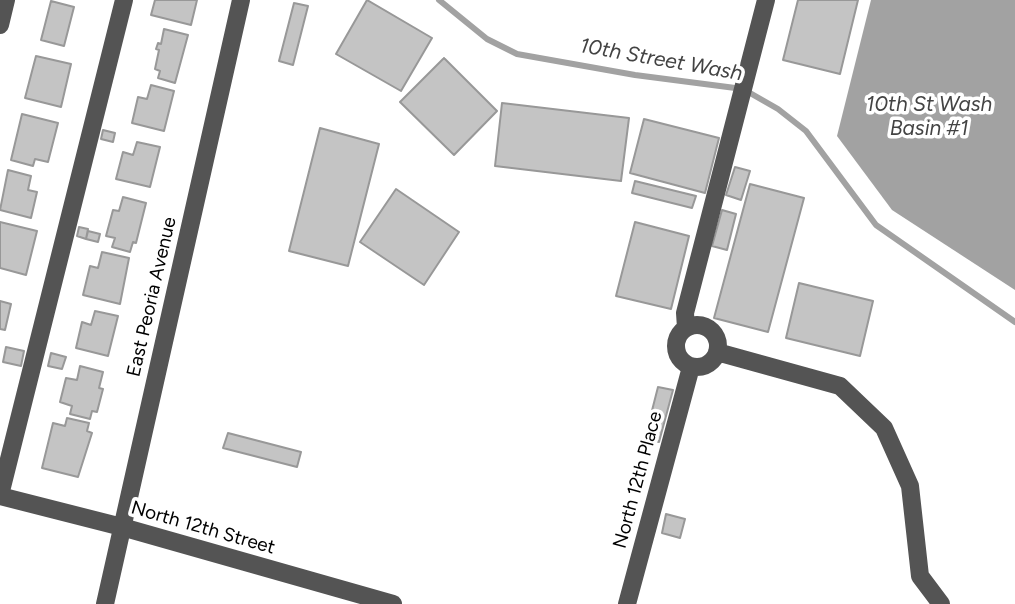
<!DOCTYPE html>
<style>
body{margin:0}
canvas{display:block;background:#fff}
</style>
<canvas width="1015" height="604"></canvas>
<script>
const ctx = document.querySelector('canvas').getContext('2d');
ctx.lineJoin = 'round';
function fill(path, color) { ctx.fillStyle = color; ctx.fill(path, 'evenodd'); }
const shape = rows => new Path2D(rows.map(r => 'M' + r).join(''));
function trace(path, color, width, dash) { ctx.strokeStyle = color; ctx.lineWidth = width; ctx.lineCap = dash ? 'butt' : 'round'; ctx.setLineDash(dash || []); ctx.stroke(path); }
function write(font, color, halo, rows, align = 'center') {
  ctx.font = font + ' Figtree,sans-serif'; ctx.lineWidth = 7; ctx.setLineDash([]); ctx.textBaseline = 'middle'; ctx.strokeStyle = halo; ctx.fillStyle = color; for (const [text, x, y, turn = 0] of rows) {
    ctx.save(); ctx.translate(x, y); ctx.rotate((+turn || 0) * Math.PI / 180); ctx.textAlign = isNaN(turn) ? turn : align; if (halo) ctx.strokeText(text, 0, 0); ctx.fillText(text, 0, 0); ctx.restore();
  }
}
const water = shape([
 [871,0,1015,0,1015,290,892,210,837,136]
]);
const stream = shape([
 [439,0,487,39,517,54,635,75,743,89,778,109,806,131,876,225,1015,322]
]);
const building = shape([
 [155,0,197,0,191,25,151,15,155,0],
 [367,0,432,38,401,91,336,54,367,0],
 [798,0,858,0,840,74,783,60,798,0],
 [51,1,74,7,64,46,41,40,51,1],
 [294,3,308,6,293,65,279,61,294,3],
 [164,29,188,35,175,83,158,78,160,71,155,69,159,50,156,49,158,43,161,44,164,29],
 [36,56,71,64,61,107,25,98,36,56],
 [444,58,497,111,454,155,400,102,444,58],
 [151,85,174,91,164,131,132,123,138,97,147,99,151,85],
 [502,103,629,118,621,181,495,166,502,103],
 [22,114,58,123,48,162,35,159,33,166,11,160,22,114],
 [644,119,719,138,705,193,630,173,644,119],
 [320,128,379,144,348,266,289,251,320,128],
 [103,130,115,133,113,142,101,139,103,130],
 [137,142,160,147,150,187,116,179,123,152,133,155,137,142],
 [735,167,750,171,741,200,726,195,735,167],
 [8,170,31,176,28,190,37,192,31,218,0,210,8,170],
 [635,181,696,196,692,208,632,193,635,181],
 [750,184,804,198,768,332,714,318,750,184],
 [396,189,459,232,424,285,360,242,396,189],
 [123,197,146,203,136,243,133,242,130,252,112,247,115,238,106,236,113,210,119,211,123,197],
 [722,210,736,214,727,250,712,246,722,210],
 [0,222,37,231,26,275,0,268,0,222],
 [635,222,689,236,671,309,616,296,635,222],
 [79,227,88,229,86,239,77,236,79,227],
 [88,231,100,234,98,242,86,239,88,231],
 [102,252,129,258,120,304,83,295,90,266,98,268,102,252],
 [799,283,873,301,860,356,786,338,799,283],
 [0,301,11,304,5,330,0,329,0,301],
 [95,311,118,316,108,356,76,348,82,322,91,325,95,311],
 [6,347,24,351,21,366,3,362,6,347],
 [51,353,66,357,62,369,48,366,51,353],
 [80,366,103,372,99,388,103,389,97,412,92,411,90,419,70,414,72,406,60,402,66,378,77,380,80,366],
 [658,387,673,390,659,442,645,438,658,387],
 [67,418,89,423,87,431,92,433,78,477,42,468,53,423,65,426,67,418],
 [228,433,301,452,297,467,223,448,228,433],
 [666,514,685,519,680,538,662,533,666,514]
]);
const minor = shape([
 [0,25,6,0],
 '676 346a21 21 0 1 1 42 0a21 21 0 1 1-42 0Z',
 [686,328,685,313,766,0],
 [717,352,840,386,884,428,910,486,920,576,941,604],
 [0,495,124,0],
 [0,496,122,527,393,604],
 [105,604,241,0],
 [627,604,691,367]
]);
const streetNames = [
 ["East Peoria Avenue",152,297,-77],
 ["North 12th Place",638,480,-75],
 ["North 12th Street",203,528,16]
];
const waterNames = [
 ["10th Street Wash",661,60,10],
 ["10th St Wash",929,105],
 ["Basin #1",929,129]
];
fill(water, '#a2a2a2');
trace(stream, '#a2a2a2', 6);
fill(building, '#c4c4c4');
trace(building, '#989898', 2);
trace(minor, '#545454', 18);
write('19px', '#000', '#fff', streetNames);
write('italic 21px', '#434343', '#fff', waterNames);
</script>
